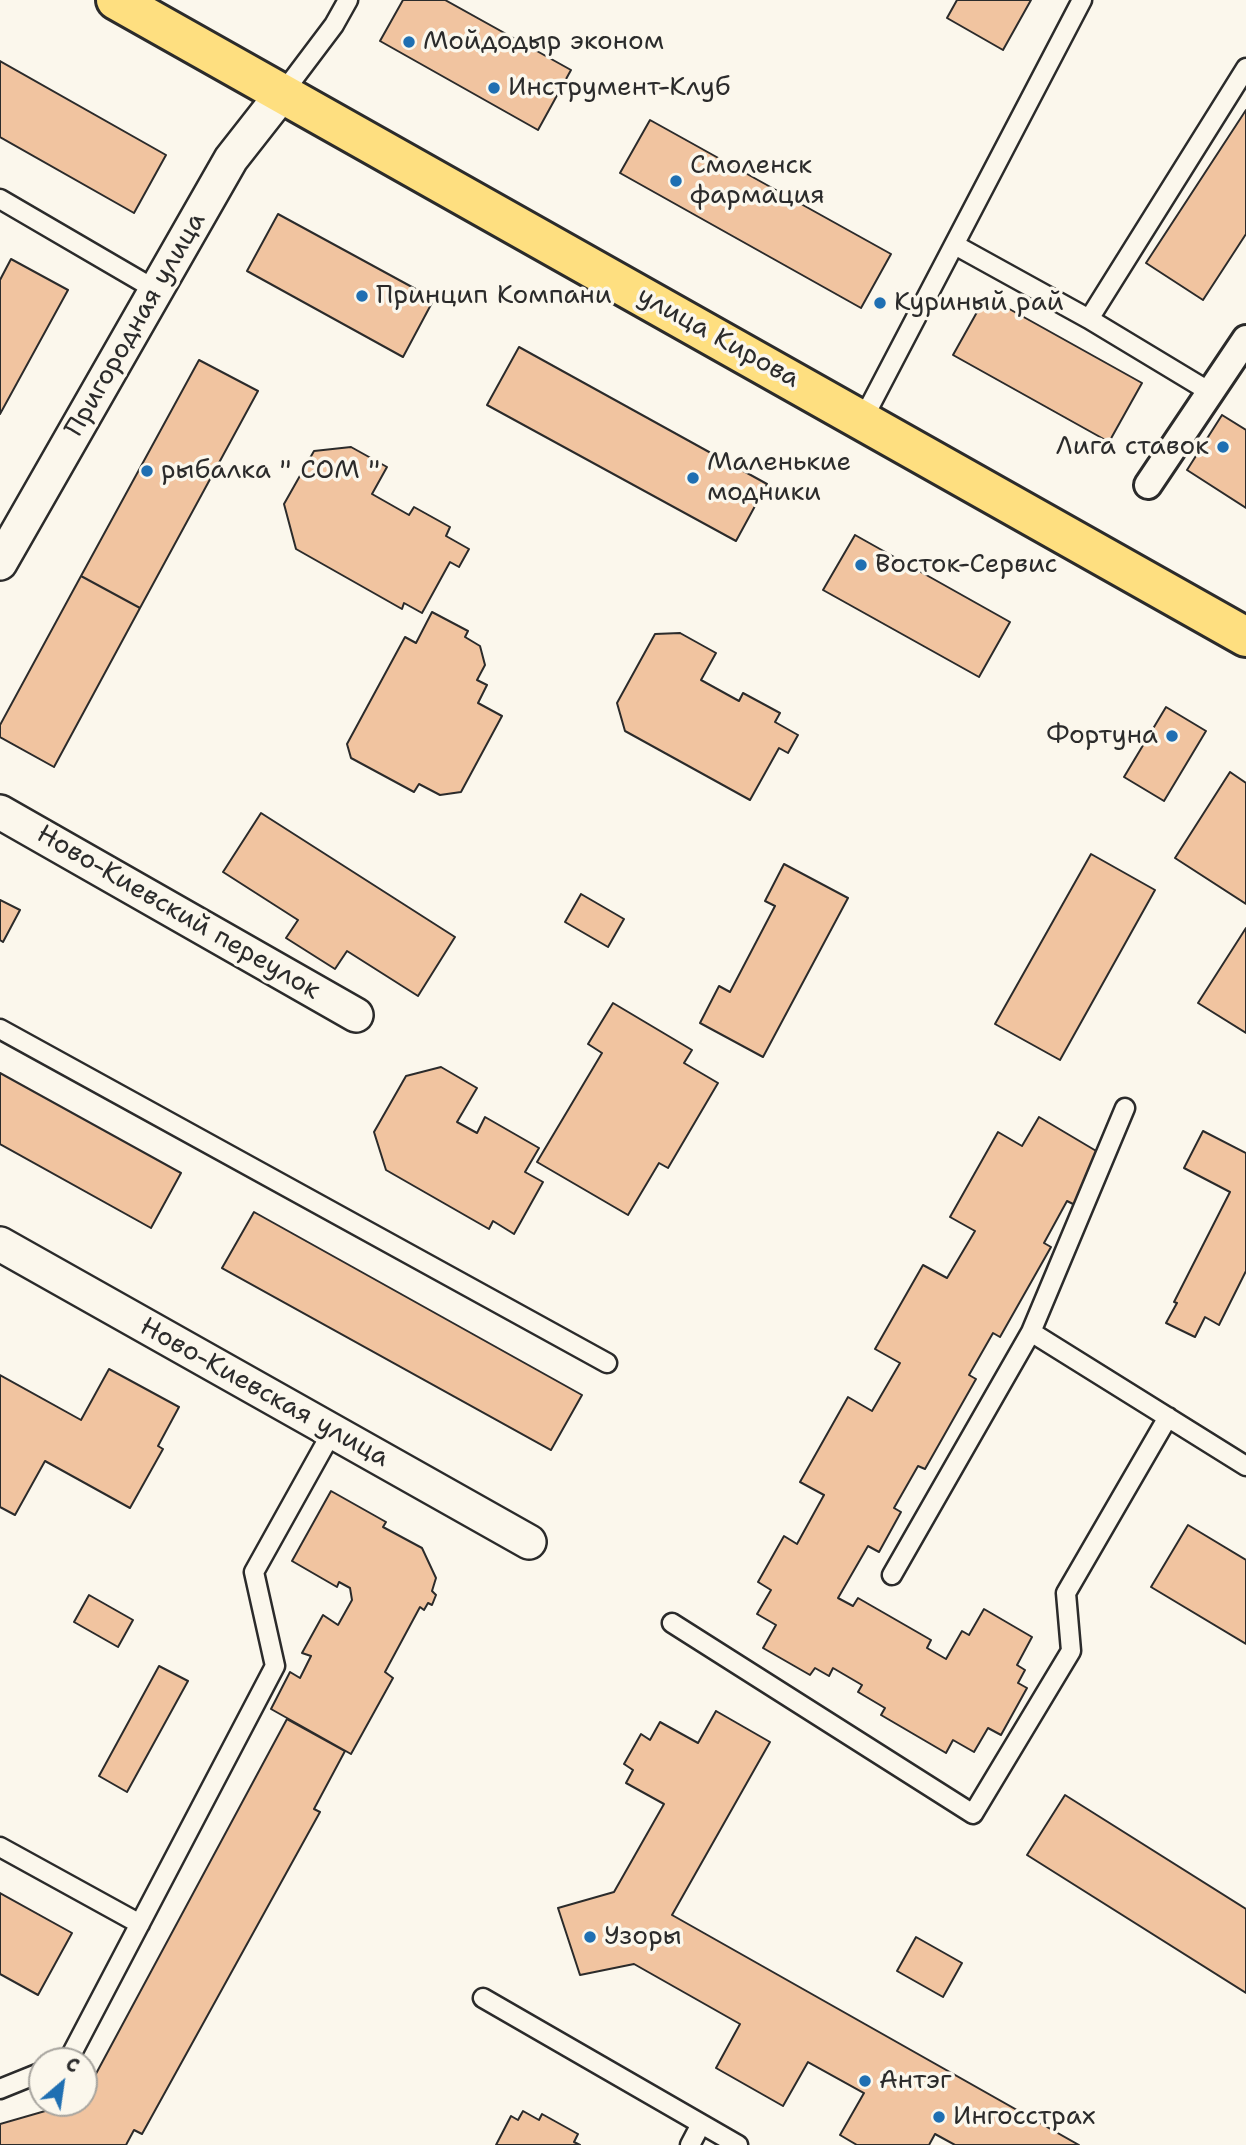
<!DOCTYPE html>
<meta charset="utf-8">
<style>
body{margin:0}
#map{position:relative;width:1246px;height:2145px;overflow:hidden;background:#fbf7ec;font-family:"Shantell Sans",sans-serif}
canvas{display:block}
.north{position:absolute;left:28px;top:2047px;width:70px;height:70px;box-sizing:border-box;background:#fbf7ec;border:2px solid #a8a59f;border-radius:50%;rotate:29deg;font-size:19px;font-weight:700;line-height:28px;text-align:center;color:#2b2b2b}
.north::after{content:'';display:block;margin:auto;width:24px;height:32px;background:#1f6fb2;clip-path:polygon(50% 0,100% 100%,50% 72%,0 100%)}
</style>
<div id="map">
<canvas width="1246" height="2145"></canvas>
<div class="north">С</div>
</div>
<script>
const ctx = document.querySelector('canvas').getContext('2d');
ctx.lineJoin = 'round';
function fill(path, color) { ctx.fillStyle = color; ctx.fill(path, 'evenodd'); }
const shape = rows => new Path2D(rows.map(r => 'M' + r).join(''));
function trace(path, color, width, dash) { ctx.strokeStyle = color; ctx.lineWidth = width; ctx.lineCap = dash ? 'butt' : 'round'; ctx.setLineDash(dash || []); ctx.stroke(path); }
function write(font, color, halo, rows, align = 'center') {
  ctx.font = font + ' "Shantell Sans",sans-serif'; ctx.lineWidth = 7; ctx.setLineDash([]); ctx.textBaseline = 'middle'; ctx.strokeStyle = halo; ctx.fillStyle = color; for (const [text, x, y, turn = 0] of rows) {
    ctx.save(); ctx.translate(x, y); ctx.rotate((+turn || 0) * Math.PI / 180); ctx.textAlign = isNaN(turn) ? turn : align; if (halo) ctx.strokeText(text, 0, 0); ctx.fillText(text, 0, 0); ctx.restore();
  }
}
const building = shape([
 [403,0,445,0,571,70,538,130,380,41,403,0],
 [957,0,1031,0,1003,50,947,18,957,0],
 [0,61,166,155,134,213,0,137,0,61],
 [1246,110,1246,234,1203,300,1146,263,1246,110],
 [650,120,891,254,861,308,620,173,650,120],
 [278,214,434,299,403,357,247,271,278,214],
 [11,259,68,290,0,414,0,280,11,259],
 [986,296,1142,383,1109,442,953,355,986,296],
 [519,347,767,484,736,541,487,405,519,347],
 [199,360,258,391,140,608,81,576,199,360],
 [1222,415,1246,430,1246,508,1187,470,1222,415],
 [351,447,387,467,372,494,409,515,414,507,450,527,446,536,469,549,459,567,450,562,422,613,404,603,402,609,296,549,284,504,314,451,351,447],
 [855,535,1010,622,979,677,823,590,855,535],
 [81,576,140,608,54,767,0,737,0,725,81,576],
 [432,612,468,631,465,637,480,646,485,665,477,680,487,685,478,703,502,716,461,792,440,795,419,784,414,792,351,758,347,744,405,637,416,643,432,612],
 [680,633,716,653,701,680,739,701,743,693,780,713,775,722,798,735,788,753,779,748,750,800,625,731,617,703,655,634,680,633],
 [1166,707,1206,731,1164,801,1124,777,1166,707],
 [1230,772,1246,783,1246,904,1175,858,1230,772],
 [261,813,455,937,418,996,347,951,335,969,286,938,298,920,223,872,261,813],
 [1091,854,1155,890,1060,1060,995,1024,1091,854],
 [784,864,848,898,763,1057,700,1023,719,986,730,992,775,906,765,901,784,864],
 [581,894,624,919,608,947,565,922,581,894],
 [0,900,20,910,3,942,0,940,0,900],
 [1246,928,1246,1033,1198,1003,1246,928],
 [613,1003,692,1050,684,1063,718,1083,668,1168,659,1163,628,1215,537,1162,602,1053,588,1044,613,1003],
 [441,1067,477,1088,457,1122,477,1133,485,1117,539,1148,525,1172,543,1182,514,1234,493,1221,489,1229,386,1170,374,1132,406,1076,441,1067],
 [0,1073,181,1173,151,1228,0,1144,0,1073],
 [1039,1117,1103,1155,1075,1205,1067,1201,1044,1243,1051,1247,1000,1337,993,1333,969,1375,976,1379,925,1469,918,1466,894,1508,901,1512,879,1552,868,1546,838,1598,853,1606,858,1598,931,1640,927,1648,946,1659,962,1631,969,1635,984,1609,1032,1637,1017,1665,1025,1670,1018,1683,1027,1688,1001,1735,988,1728,974,1752,953,1740,946,1753,881,1715,885,1708,858,1692,862,1685,833,1668,829,1676,815,1668,810,1675,763,1648,776,1625,757,1614,771,1590,758,1582,784,1536,797,1544,824,1495,800,1482,848,1397,872,1411,900,1363,875,1349,923,1265,947,1278,975,1231,950,1217,998,1132,1022,1146,1039,1117],
 [1203,1131,1246,1153,1246,1271,1219,1325,1205,1317,1195,1337,1166,1323,1177,1303,1174,1302,1230,1192,1184,1168,1203,1131],
 [254,1212,582,1395,551,1450,222,1268,254,1212],
 [109,1369,179,1407,158,1446,163,1449,130,1508,45,1461,15,1515,0,1507,0,1375,81,1420,109,1369],
 [331,1491,386,1522,383,1527,422,1548,436,1578,432,1591,436,1595,432,1605,428,1603,424,1610,420,1607,385,1672,393,1678,351,1754,271,1709,290,1672,300,1678,311,1656,302,1653,323,1615,338,1625,352,1600,350,1588,339,1582,337,1587,292,1561,331,1491],
 [1188,1525,1246,1560,1246,1644,1151,1587,1188,1525],
 [89,1595,133,1620,118,1647,74,1622,89,1595],
 [159,1666,188,1681,127,1792,99,1776,159,1666],
 [716,1711,770,1742,672,1915,1079,2145,955,2145,935,2134,929,2145,857,2145,840,2135,864,2093,808,2062,783,2106,716,2068,740,2024,634,1964,580,1975,558,1908,614,1892,664,1804,626,1783,633,1770,624,1764,641,1734,650,1740,660,1722,698,1743,716,1711],
 [287,1719,345,1751,314,1809,320,1812,142,2134,134,2130,126,2145,0,2145,0,2124,73,2103,84,2103,84,2096,287,1719],
 [1065,1795,1246,1909,1246,1993,1027,1855,1065,1795],
 [0,1893,72,1933,38,1995,0,1974,0,1893],
 [916,1937,962,1963,943,1997,897,1971,916,1937],
 [523,2111,539,2120,542,2114,578,2134,574,2142,580,2145,496,2145,511,2116,518,2120,523,2111]
]);
const service = shape([
 [282,94,334,25,348,0],
 [0,199,156,290],
 [955,245,1089,319,1210,392],
 [1089,319,1246,68],
 [863,419,1082,0],
 [0,1029,607,1363],
 [1031,1332,1125,1108],
 [892,1575,1031,1332,1246,1466],
 [672,1623,973,1814,1071,1651,1066,1593,1168,1417],
 [0,1847,140,1924],
 [483,1998,738,2145],
 [63,2061,70,2057,275,1666,254,1572,332,1432],
 [0,2089,42,2072],
 [690,2145,701,2124]
]);
const pedestrian = shape([
 [1148,485,1246,339]
]);
const minor = shape([
 [0,563,231,159,282,94],
 [0,812,356,1015],
 [0,1244,529,1542]
]);
const primary = shape([
 [116,0,1246,637]
]);
const markers = [
 [409,42,7,"#1f6fb2"],
 [494,88,7,"#1f6fb2"],
 [676,181,7,"#1f6fb2"],
 [362,296,7,"#1f6fb2"],
 [880,303,7,"#1f6fb2"],
 [1223,447,7,"#1f6fb2"],
 [147,471,7,"#1f6fb2"],
 [693,478,7,"#1f6fb2"],
 [861,565,7,"#1f6fb2"],
 [1172,736,7,"#1f6fb2"],
 [590,1937,7,"#1f6fb2"],
 [865,2081,7,"#1f6fb2"],
 [939,2117,7,"#1f6fb2"]
];
const poiNames = [
 ["Мойдодыр эконом",423,42],
 ["Инструмент-Клуб",508,88],
 ["Смоленск",690,166],
 ["фармация",690,196],
 ["Принцип Компани",376,296],
 ["Куриный рай",894,303],
 ["Лига ставок",1209,447,"right"],
 ["Маленькие",707,463],
 ["модники",707,493],
 ["рыбалка \" СОМ \"",161,471],
 ["Восток-Сервис",875,565],
 ["Фортуна",1158,736,"right"],
 ["Узоры",604,1937],
 ["Антэг",879,2081],
 ["Ингосстрах",953,2117]
];
const streetNames = [
 ["Пригородная улица",136,325,-60],
 ["улица Кирова",718,338,29],
 ["Ново-Киевский переулок",178,913,30],
 ["Ново-Киевская улица",264,1393,29]
];
fill(building, '#f1c4a0');
trace(building, '#2b2b2b', 2);
trace(service, '#2b2b2b', 23);
trace(pedestrian, '#2b2b2b', 32);
trace(minor, '#2b2b2b', 38);
trace(primary, '#2b2b2b', 44);
trace(service, '#fbf7ec', 18);
trace(pedestrian, '#fbf7ec', 26);
trace(minor, '#fbf7ec', 33);
trace(primary, '#fedf80', 38);
for (const [x, y, r, color] of markers) { const dot = new Path2D(); dot.arc(x, y, r, 0, 2 * Math.PI); ctx.fillStyle = color; ctx.fill(dot); trace(dot, '#fbf7ec', 2.5); }
write('26px', '#2b2b2b', '#fbf7ec', poiNames, 'left');
write('26px', '#2b2b2b', '#fbf7ec', streetNames);
</script>
